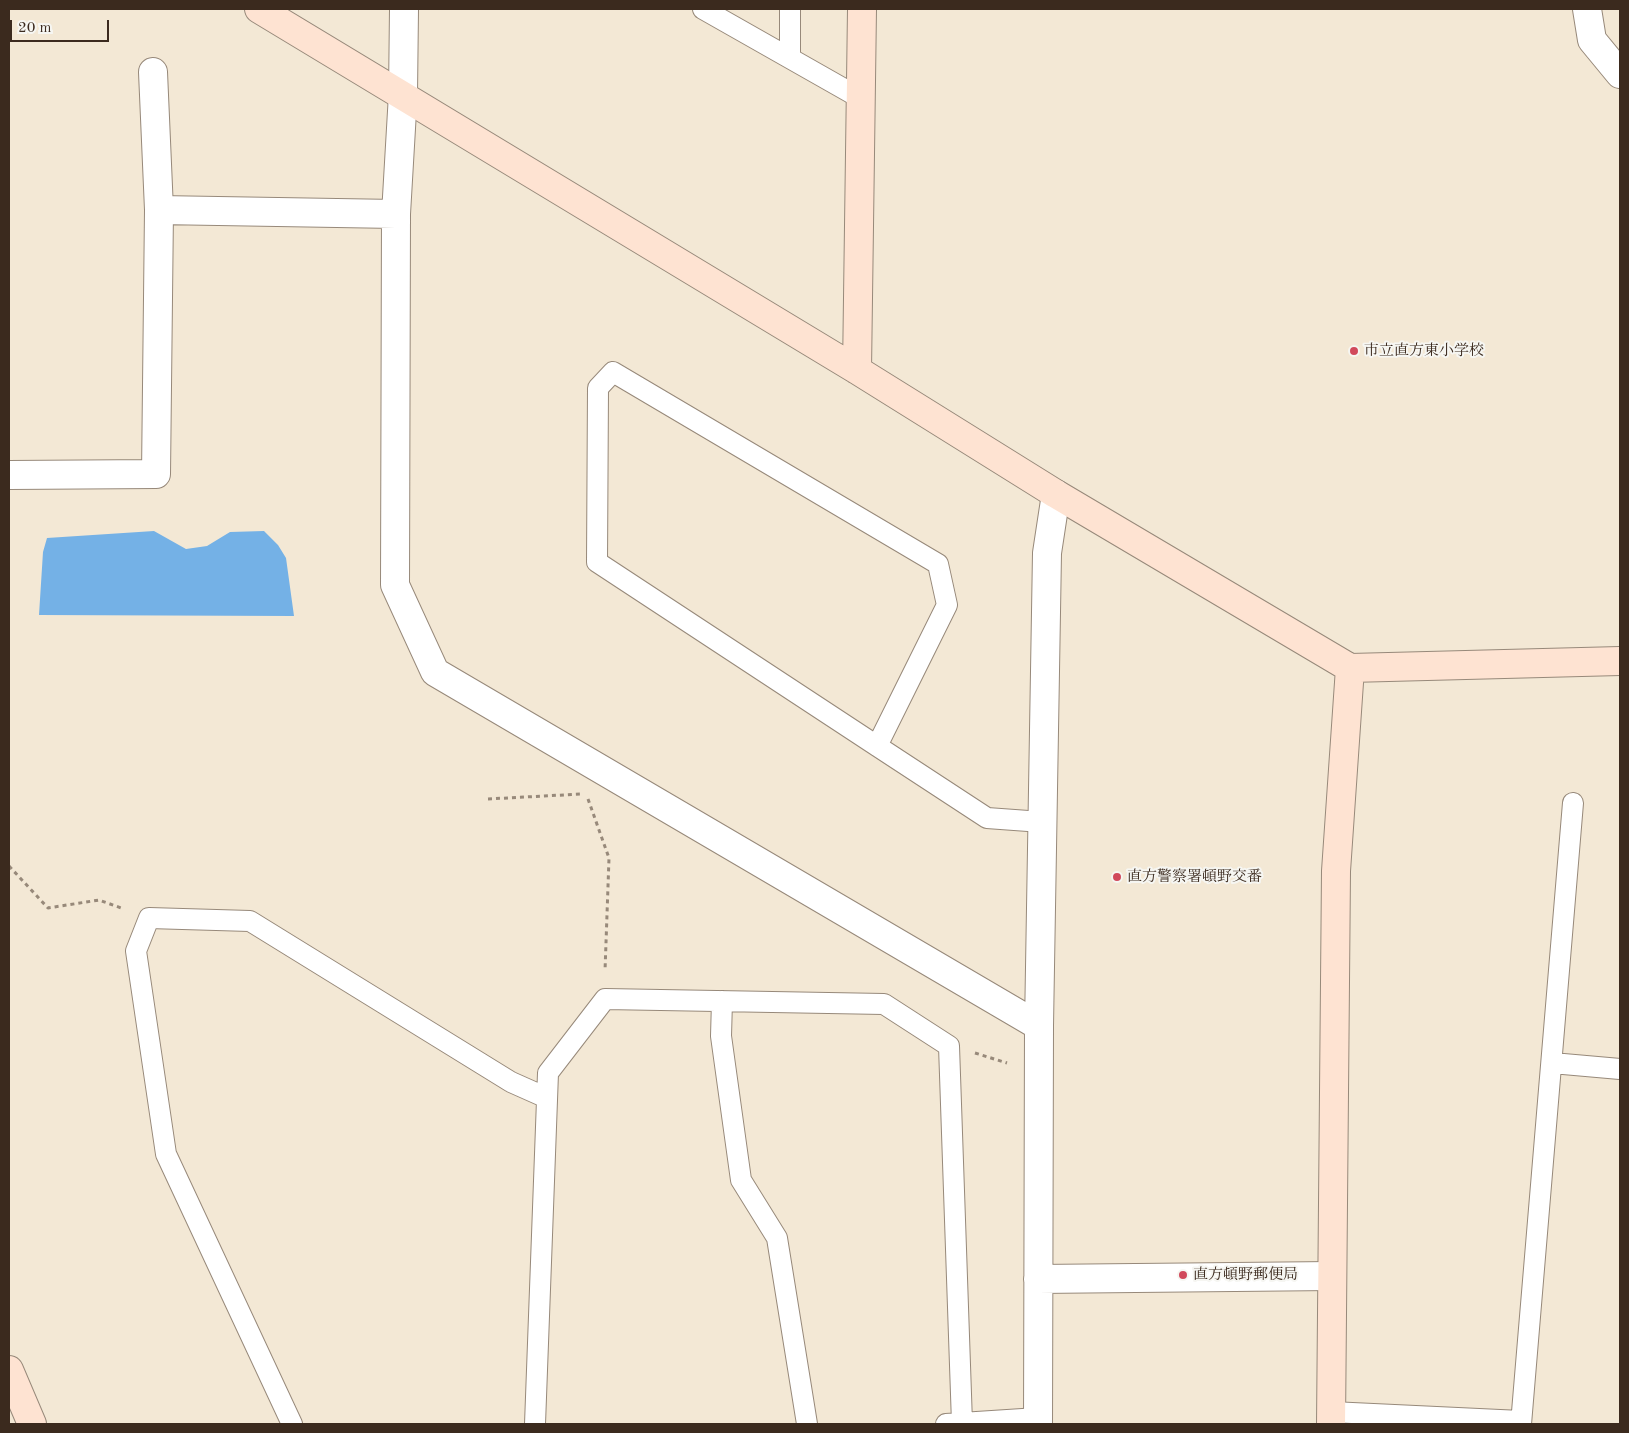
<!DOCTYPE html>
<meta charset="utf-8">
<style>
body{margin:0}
#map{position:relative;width:1629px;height:1433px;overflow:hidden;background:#f3e8d5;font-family:"Old Standard TT",serif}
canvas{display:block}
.frame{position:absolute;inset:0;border:10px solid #3b2a1e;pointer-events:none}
.scale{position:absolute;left:10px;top:20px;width:99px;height:22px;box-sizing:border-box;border:2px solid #3b2a1e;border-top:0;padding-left:6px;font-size:15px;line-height:18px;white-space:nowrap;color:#3b2a1e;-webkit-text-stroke:4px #f6f6f2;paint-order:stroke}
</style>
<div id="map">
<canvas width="1629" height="1433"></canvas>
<div class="frame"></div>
<div class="scale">20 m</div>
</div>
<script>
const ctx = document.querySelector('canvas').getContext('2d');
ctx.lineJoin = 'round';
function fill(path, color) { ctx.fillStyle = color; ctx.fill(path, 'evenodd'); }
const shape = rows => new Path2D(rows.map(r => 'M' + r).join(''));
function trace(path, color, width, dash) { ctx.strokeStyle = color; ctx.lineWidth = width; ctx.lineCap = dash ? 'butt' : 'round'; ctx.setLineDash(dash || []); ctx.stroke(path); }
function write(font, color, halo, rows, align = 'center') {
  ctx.font = font + ' "Old Standard TT","Noto Serif JP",serif'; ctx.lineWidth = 4; ctx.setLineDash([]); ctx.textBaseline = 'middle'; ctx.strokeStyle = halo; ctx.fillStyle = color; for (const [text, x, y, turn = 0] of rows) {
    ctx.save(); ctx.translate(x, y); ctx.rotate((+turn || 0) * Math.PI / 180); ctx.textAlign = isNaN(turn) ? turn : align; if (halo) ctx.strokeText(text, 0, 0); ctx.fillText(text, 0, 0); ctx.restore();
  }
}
const water = shape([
 [154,531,186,549,207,546,230,532,264,531,278,545,286,558,294,616,39,615,43,552,47,538]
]);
const path = shape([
 [488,799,581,794],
 [588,799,609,858,605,971],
 [9,866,48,908,99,900,124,909],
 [975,1053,1007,1063]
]);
const lane = shape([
 [703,9,860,98],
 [790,9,790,58],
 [877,746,947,605,938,564,613,372,598,388,597,562,877,746,987,818,1042,822],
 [722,1001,721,1036,741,1180,777,1238,807,1424],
 [1552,1063,1620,1069],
 [1331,1412,1521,1421],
 [292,1424,166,1154,136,951,149,918,250,921,511,1082,547,1098],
 [535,1424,548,1073,605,999,884,1004,949,1046,962,1423],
 [946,1424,1038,1418],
 [1521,1424,1573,803]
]);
const street = shape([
 [404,9,403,94,396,214,395,585,435,672,1039,1026],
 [1587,9,1592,40,1620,74],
 [153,72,159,210],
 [9,475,156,474,159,210,396,214],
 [1038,1279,1332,1276],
 [1038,1424,1039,1026,1047,553,1056,494]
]);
const secondary = shape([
 [259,9,857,370,1056,494,1350,668,1620,661],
 [857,370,862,9],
 [9,1370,32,1424],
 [1331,1424,1336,871,1350,668]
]);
const markers = [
 [1354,351,5,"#d1495b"],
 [1117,877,5,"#d1495b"],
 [1183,1275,5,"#d1495b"]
];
const poiNames = [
 ["市立直方東小学校",1364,351],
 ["直方警察署頓野交番",1127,877],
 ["直方頓野郵便局",1193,1275]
];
fill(water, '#74b1e6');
trace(lane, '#97897a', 22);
trace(street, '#97897a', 30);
trace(secondary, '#97897a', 30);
trace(path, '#97897a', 3, [4, 4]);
trace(lane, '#fff', 20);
trace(street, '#fff', 28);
trace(secondary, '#fee3d2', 28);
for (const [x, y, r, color] of markers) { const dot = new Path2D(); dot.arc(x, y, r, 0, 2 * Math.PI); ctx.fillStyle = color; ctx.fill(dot); trace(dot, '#f6f6f2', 2); }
write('15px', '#3b2a1e', '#f6f6f2', poiNames, 'left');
</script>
